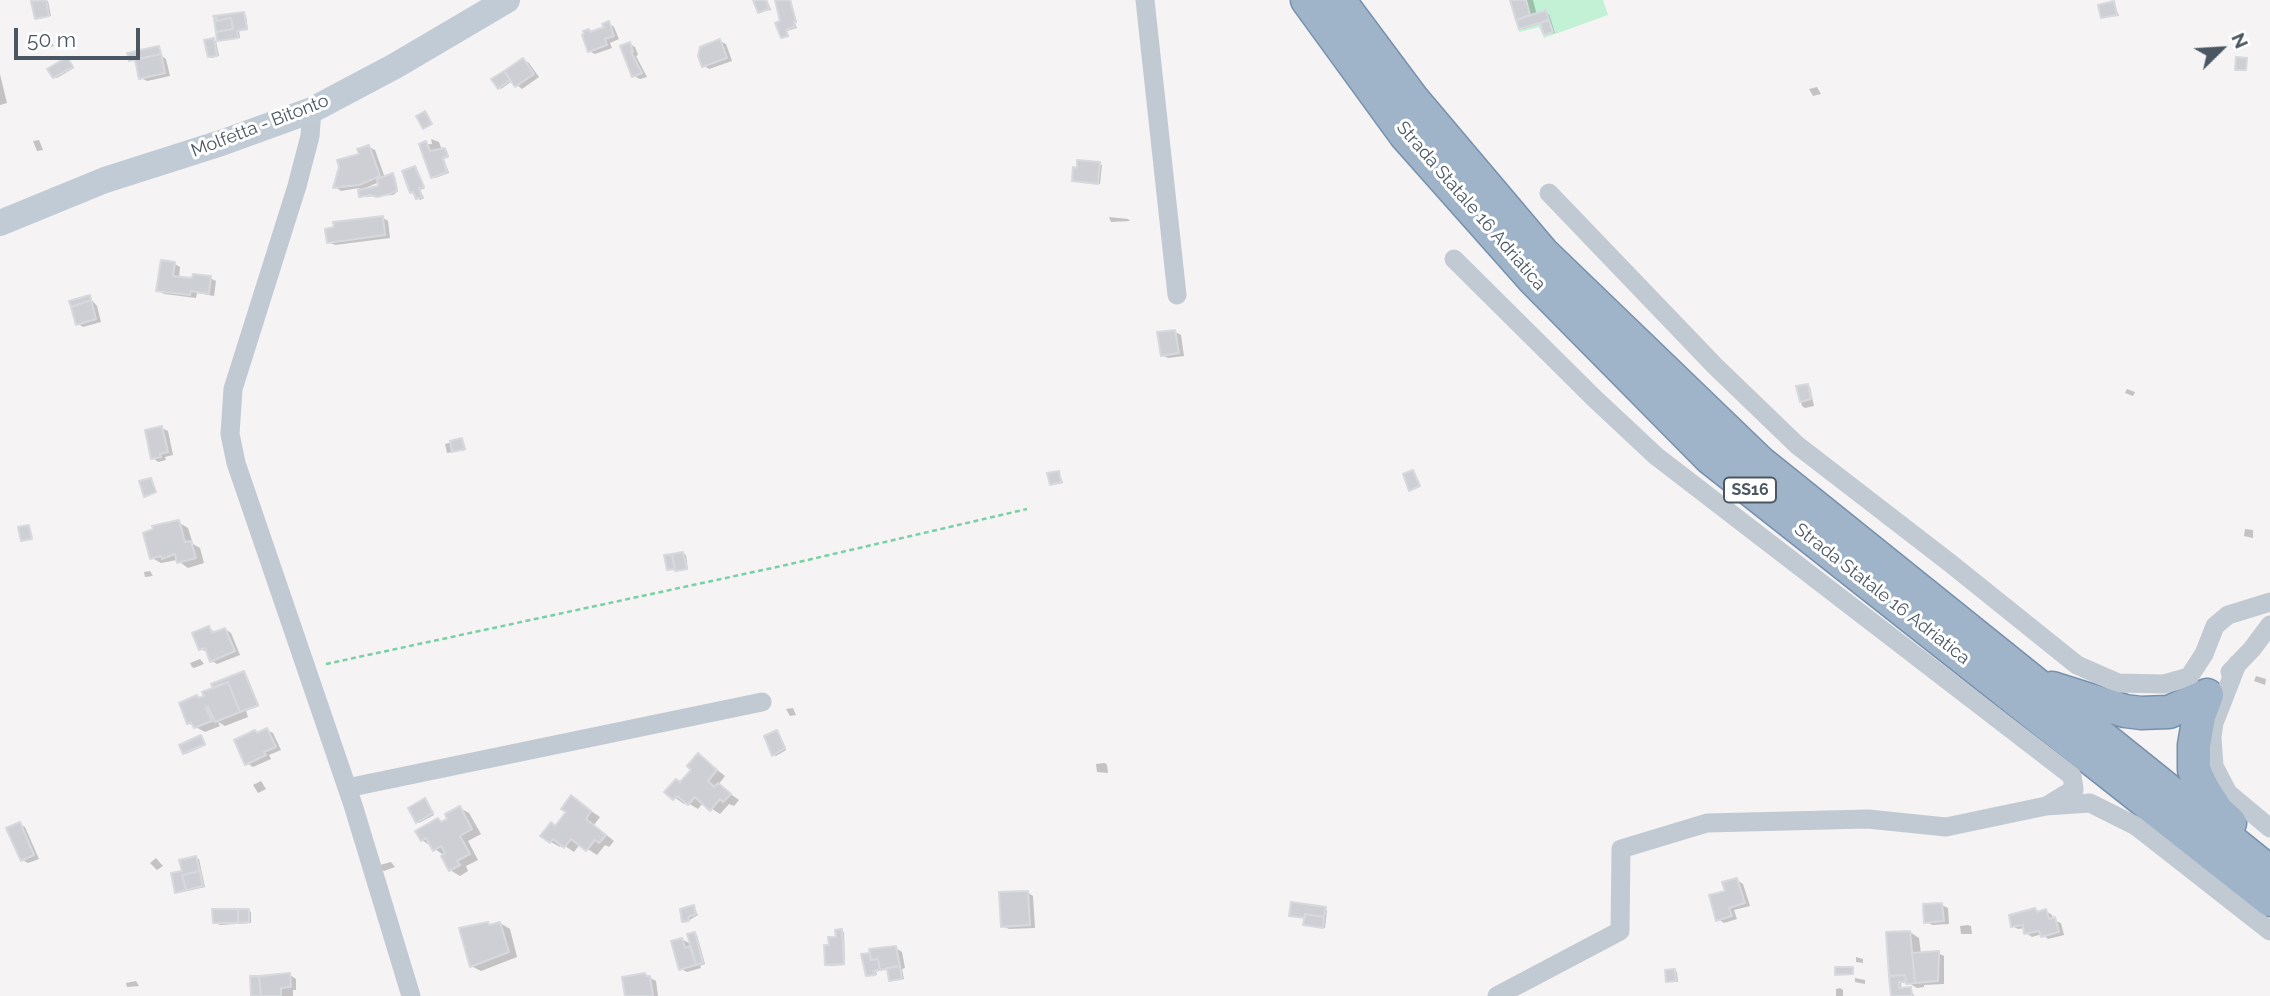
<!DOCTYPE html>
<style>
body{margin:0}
#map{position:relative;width:2270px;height:996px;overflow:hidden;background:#f5f3f3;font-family:Raleway,sans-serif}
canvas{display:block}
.north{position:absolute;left:2186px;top:14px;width:70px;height:70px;-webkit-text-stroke:5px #fff;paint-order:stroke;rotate:66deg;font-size:19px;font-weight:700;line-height:28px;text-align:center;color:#4a5661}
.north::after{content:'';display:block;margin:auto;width:24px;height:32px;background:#4a5661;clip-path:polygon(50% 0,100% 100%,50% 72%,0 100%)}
.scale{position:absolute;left:14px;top:28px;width:126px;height:32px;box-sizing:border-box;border:4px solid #4a5661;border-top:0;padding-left:9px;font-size:21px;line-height:24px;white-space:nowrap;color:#4a5661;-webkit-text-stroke:5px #fff;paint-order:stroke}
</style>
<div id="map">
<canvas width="2270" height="996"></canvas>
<div class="north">N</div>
<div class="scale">50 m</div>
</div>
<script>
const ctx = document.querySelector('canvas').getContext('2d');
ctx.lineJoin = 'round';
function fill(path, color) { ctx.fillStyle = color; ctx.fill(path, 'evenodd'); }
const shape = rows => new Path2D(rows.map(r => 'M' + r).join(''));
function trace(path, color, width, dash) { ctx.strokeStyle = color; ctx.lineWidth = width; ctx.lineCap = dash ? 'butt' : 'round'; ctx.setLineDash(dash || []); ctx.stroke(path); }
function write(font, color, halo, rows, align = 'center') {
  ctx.font = font + ' Raleway,sans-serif'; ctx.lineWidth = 6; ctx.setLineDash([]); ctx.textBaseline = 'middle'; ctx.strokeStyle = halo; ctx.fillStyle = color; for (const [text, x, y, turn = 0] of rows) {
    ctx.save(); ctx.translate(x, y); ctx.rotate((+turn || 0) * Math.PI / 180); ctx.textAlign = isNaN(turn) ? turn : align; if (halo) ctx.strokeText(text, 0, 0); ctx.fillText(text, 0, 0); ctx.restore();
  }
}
const green = shape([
 [1509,0,1603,0,1608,15,1544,38,1539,27,1519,32]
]);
const shadow = shape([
 [45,0,48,1,51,16,39,19,37,18,34,2],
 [755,0,767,0,771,10,759,12],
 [776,0,791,0,797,23,795,23,797,28,787,31,789,37,782,37,782,23],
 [1512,0,1533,0,1537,15,1549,14,1555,33,1545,34,1542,23,1523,29,1520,28],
 [2114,3,2119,16,2102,17],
 [244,14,246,15,248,30,239,31,240,38,219,40],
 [608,23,614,27,619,39,610,43,612,48,595,54,589,51,588,31,593,33,606,28],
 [50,40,54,46,49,48,45,41],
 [213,40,216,41,219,56,212,58,209,56],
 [720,41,726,44,732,61,709,69,703,65],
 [630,44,635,47,638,55,636,56,647,77,640,79,634,76],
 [158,47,163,57,166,59,170,76,147,81,141,78,137,60,130,59],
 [523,60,529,63,539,77,522,89,512,81,501,89,499,87,494,80],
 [69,61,74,68,57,78,55,77],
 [0,74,7,103,0,105],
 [1817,87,1821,94,1813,96,1809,89],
 [431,139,439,142,442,150,447,151,449,157,444,159,449,173,435,178,421,145,432,144],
 [39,140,43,150,37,151,33,141],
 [369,147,375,150,385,178,395,176,398,191,393,195,363,197,359,188,341,191,335,187],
 [379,182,381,188,361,190],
 [1099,164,1102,165,1100,184,1074,180],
 [415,168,425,188,420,190,424,198,420,200,412,191],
 [382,217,388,221,390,238,335,245,329,242],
 [1109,217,1128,219,1130,221,1111,222],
 [175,264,180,267,179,278,210,278,216,281,214,296,197,293,196,298,164,294,158,290],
 [89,297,97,306,101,322,83,327,77,323],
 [1175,332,1181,335,1184,356,1168,358,1162,355],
 [1807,386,1810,387,1814,406,1805,408,1802,406,1798,387],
 [2127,389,2135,392,2133,396,2125,393],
 [162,428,168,431,173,455,165,457,166,460,158,462,153,458],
 [461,440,466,450,447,453,445,444],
 [1059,472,1063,483,1053,485,1051,484],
 [178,522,188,528,193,544,200,548,204,563,188,568,177,560,161,563,152,558],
 [2245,529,2253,530,2253,538,2244,536],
 [683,553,686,555,688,569,669,569],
 [150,571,153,576,145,577,144,572],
 [209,628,216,633,225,629,231,633,240,655,217,664,212,661,208,652,200,649],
 [200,659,204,664,194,668,192,667,190,663],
 [244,673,259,706,246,711,248,717,225,726,218,722,220,726,205,732,188,723,199,699],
 [2256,676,2266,679,2265,685,2254,681],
 [793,708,796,715,790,716,786,709],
 [267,730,273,733,281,750,269,755,271,759,253,767,247,763],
 [777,732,786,750,776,756,773,755],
 [201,737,206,745,186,754,184,753],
 [698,755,725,776,718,785,739,800,734,806,729,804,720,814,703,803,698,809,686,802,684,804,667,792,681,784,694,770],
 [1105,763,1107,765,1108,773,1097,772,1096,764],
 [261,781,266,789,258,793,253,785],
 [572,798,600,817,594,825,614,841,609,847,605,845,597,855,580,844,574,852,562,844,560,847,551,842,556,827,568,812],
 [425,800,434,815,419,823,417,821],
 [460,808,469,813,481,834,468,841,478,860,466,866,468,871,460,876,450,870,445,856,422,840,438,820,443,823],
 [20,824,25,827,39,859,28,863,22,860],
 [156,858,163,866,157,870,150,863],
 [196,858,199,859,205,887,179,893,177,892],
 [391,862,395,867,384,871,382,870,380,865],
 [1737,880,1743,884,1750,906,1734,910,1737,919,1724,923,1718,919,1727,892],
 [1027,892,1033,896,1035,928,1009,929,1003,926],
 [1942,905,1948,908,1949,924,1932,925,1926,921],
 [693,907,698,915,686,922,684,921],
 [1325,909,1327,910,1325,928,1308,926],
 [249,910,251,912,251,923,220,925,214,922],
 [2035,910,2041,913,2046,911,2052,915,2053,920,2061,923,2064,935,2048,939,2042,934,2032,937,2026,933,2025,928,2018,929,2012,926],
 [500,923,510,929,517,957,481,971,471,966,488,924,491,926],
 [1968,925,1971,926,1972,934,1961,934,1960,926],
 [841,931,844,932,845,965,829,966,826,964,831,946],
 [1910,932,1919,938,1921,954,1938,953,1944,956,1944,984,1924,985,1924,987,1917,988,1907,982,1901,983,1901,990,1911,989,1914,996,1893,996],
 [695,934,697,935,705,964,700,966,701,968,687,972,681,969,682,939,692,945],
 [896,948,902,952,905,968,902,969,904,979,891,980,889,971,885,970,896,968,884,967,884,970,876,971,877,975,867,975],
 [1856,957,1863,959,1863,963,1856,962],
 [1675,971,1677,972,1678,982,1667,981],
 [290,975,296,979,296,990,293,990,293,996,253,996],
 [645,975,656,981,658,996,626,996],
 [1855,975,1855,978,1865,980,1865,984,1855,982],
 [136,981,139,986,127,987,126,983],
 [1840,988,1843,990,1843,996,1836,996,1836,989]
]);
const building = shape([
 [46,0,49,16,35,19,31,1,46,0],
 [753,0,766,0,769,9,758,13,753,0],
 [775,0,790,0,796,22,794,22,795,27,786,30,788,36,781,38,775,23,780,21,775,0],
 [1510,0,1526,0,1530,15,1516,20,1510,0],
 [2114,1,2117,15,2101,18,2098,5,2114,1],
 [1546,10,1549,20,1519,29,1516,20,1546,10],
 [244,12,247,29,237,31,238,38,217,41,216,32,233,29,231,18,217,21,213,16,244,12],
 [217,18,217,21,231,18,233,29,216,32,214,19,217,18],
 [1549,20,1553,32,1544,35,1540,23,1549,20],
 [609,21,614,36,605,39,607,45,588,52,582,35,584,34,583,31,589,29,590,32,604,27,602,24,609,21],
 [214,38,217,56,208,57,204,40,214,38],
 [720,39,727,58,702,67,698,56,700,47,720,39],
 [630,42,633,52,631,52,642,73,632,77,620,46,630,42],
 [159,46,161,54,129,61,127,53,159,46],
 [161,54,165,73,139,79,135,60,161,54],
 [67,57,73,67,53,78,47,69,67,57],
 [2236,57,2247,58,2246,70,2235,70,2236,57],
 [523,58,534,74,515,87,504,71,523,58],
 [504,71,510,80,498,89,491,79,504,71],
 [425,111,432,124,423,129,416,116,425,111],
 [426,141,430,151,445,148,448,156,443,158,447,172,431,178,419,144,426,141],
 [369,145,380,176,359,185,333,188,339,167,337,160,359,154,357,149,369,145],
 [1077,160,1100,162,1098,184,1072,181,1073,167,1077,168,1077,160],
 [415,166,424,187,419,188,422,197,416,199,413,192,410,193,402,171,415,166],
 [393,173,397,190,390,194,377,197,371,195,359,197,358,190,378,186,377,179,393,173],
 [383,216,385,235,327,243,325,229,334,227,333,222,383,216],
 [161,260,175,262,173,276,192,278,193,274,211,276,209,294,191,291,190,295,156,291,161,260],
 [90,295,91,300,71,307,69,301,90,295],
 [91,300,96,319,76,325,71,307,91,300],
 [1175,330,1179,353,1161,356,1157,332,1175,330],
 [1808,384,1811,399,1800,402,1796,386,1808,384],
 [162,426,168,452,160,454,161,457,151,459,145,430,162,426],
 [462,438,465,449,452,452,450,441,462,438],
 [1413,470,1420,486,1409,491,1403,474,1413,470],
 [1059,471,1061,482,1050,485,1047,473,1059,471],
 [151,478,156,492,144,497,139,481,151,478],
 [179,520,185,542,191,541,196,558,177,563,175,554,162,559,161,556,150,559,143,533,153,529,152,526,179,520],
 [29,525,32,539,21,541,18,527,29,525],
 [683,552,687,569,675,571,672,554,683,552],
 [672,554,675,569,667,570,664,555,672,554],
 [209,626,212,633,225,628,235,651,210,662,205,648,199,650,192,633,209,626],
 [244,671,258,705,240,712,228,682,213,688,211,684,244,671],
 [228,682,240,712,215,722,208,707,206,708,212,721,194,728,191,722,187,724,179,703,197,695,198,698,204,696,202,692,228,682],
 [267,728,276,747,264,752,266,755,245,765,234,740,255,730,257,733,267,728],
 [777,730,785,748,772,756,764,736,777,730],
 [201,735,205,744,183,754,179,745,201,735],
 [698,753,717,770,708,781,714,787,718,783,731,794,723,802,720,799,710,811,695,797,688,805,677,796,673,800,664,792,676,779,680,782,691,770,687,766,698,753],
 [571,795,591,811,586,819,606,835,599,843,595,840,586,851,571,839,564,848,553,839,550,843,540,836,551,822,555,826,566,812,561,809,571,795],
 [425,798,433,813,416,823,408,808,425,798],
 [460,806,472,829,460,836,470,854,457,861,460,865,449,871,441,856,445,853,441,846,433,851,426,838,421,841,415,831,438,818,441,822,447,819,445,814,460,806],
 [20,822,34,855,21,861,6,828,20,822],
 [196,856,200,871,182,875,186,890,175,893,171,873,182,871,179,860,196,856],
 [200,871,203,886,186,890,182,875,200,871],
 [1737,878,1745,903,1729,908,1732,916,1716,921,1709,895,1725,891,1722,882,1737,878],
 [1028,891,1030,925,1001,927,999,892,1028,891],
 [1291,902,1326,907,1324,917,1305,914,1305,918,1289,916,1291,902],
 [1942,903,1944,921,1924,923,1923,904,1942,903],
 [694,905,696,914,688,917,689,921,682,922,680,909,694,905],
 [2035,908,2037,912,2046,909,2049,919,2055,917,2059,932,2041,937,2039,931,2024,934,2023,925,2011,927,2009,915,2035,908],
 [212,909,238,909,238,923,213,923,212,909],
 [238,909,249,909,249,922,238,923,238,909],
 [1305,914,1324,917,1323,928,1303,925,1305,914],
 [488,922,489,925,500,922,509,952,470,967,459,928,488,922],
 [842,929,844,964,825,965,824,945,829,945,828,937,836,937,835,930,842,929],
 [1910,931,1915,983,1906,984,1905,975,1889,976,1886,932,1910,931],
 [695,932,703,963,696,965,687,934,695,932],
 [682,938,685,948,690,946,696,965,679,970,671,941,682,938],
 [896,946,900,966,880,970,878,959,871,960,869,949,896,946],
 [1939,951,1938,981,1915,983,1912,953,1939,951],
 [870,953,871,960,878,959,880,970,874,971,875,975,866,976,861,954,870,953],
 [900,966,902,979,889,981,887,968,900,966],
 [1835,967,1853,967,1853,974,1835,975,1835,967],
 [1675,969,1676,981,1666,982,1665,970,1675,969],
 [290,973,291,987,281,988,281,996,261,996,259,976,290,973],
 [645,973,646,976,650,976,653,996,625,996,622,977,645,973],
 [1905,975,1906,982,1899,982,1899,988,1911,987,1912,996,1891,996,1889,976,1905,975],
 [250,976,259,976,261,996,251,996,250,976]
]);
const path = shape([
 [326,664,786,565,1027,509]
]);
const minor = shape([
 [1145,0,1177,295],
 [312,110,310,136,297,186,233,389,230,434,236,463,353,805,411,996],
 [1549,193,1715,366,1797,445,1950,563,2077,665,2118,683,2164,684,2189,677,2204,654,2215,626,2228,615,2270,602],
 [1454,259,1593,397,1656,456,2072,776,2074,789,2048,805],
 [2237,664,2214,723,2212,737,2214,766,2228,793,2270,828],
 [2230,672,2252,649,2270,625],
 [347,788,762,702],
 [1497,996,1620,931,1621,849,1707,823,1868,819,1946,827,2046,806,2090,803,2136,826,2270,931]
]);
const secondary = shape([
 [0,223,105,180,221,143,312,110,395,66,507,0]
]);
const trunk = shape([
 [1307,0,1406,136,1533,279,1710,458,2270,900],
 [1339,0,1412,98,1543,253,1761,463,2270,872],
 [2052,688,2125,711,2141,713,2169,712,2207,695],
 [2207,695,2199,716,2194,745,2194,770,2203,789,2217,811,2230,823]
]);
const shields = [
 [1750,490,52]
];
const shieldNames = [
 ["SS16",1750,490]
];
const streetNames = [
 ["Molfetta - Bitonto",260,126,-21],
 ["Strada Statale 16 Adriatica",1471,206,49],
 ["Strada Statale 16 Adriatica",1882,594,38]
];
fill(green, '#c3f1d5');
fill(shadow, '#0003');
fill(building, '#cdcfd5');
trace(building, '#d7d9de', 2);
trace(trunk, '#7690ad', 35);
trace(path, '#7ad0a6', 2.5, [5, 3.5]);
trace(minor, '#c1cad2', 19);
trace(secondary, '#c1cbd6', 26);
trace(trunk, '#9fb4c9', 32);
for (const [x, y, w] of shields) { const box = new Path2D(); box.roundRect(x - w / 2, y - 12.5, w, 25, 5); ctx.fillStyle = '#fff'; ctx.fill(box); trace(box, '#4a5661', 2); }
write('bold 16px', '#4a5661', null, shieldNames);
write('18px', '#4a5661', '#fff', streetNames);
</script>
